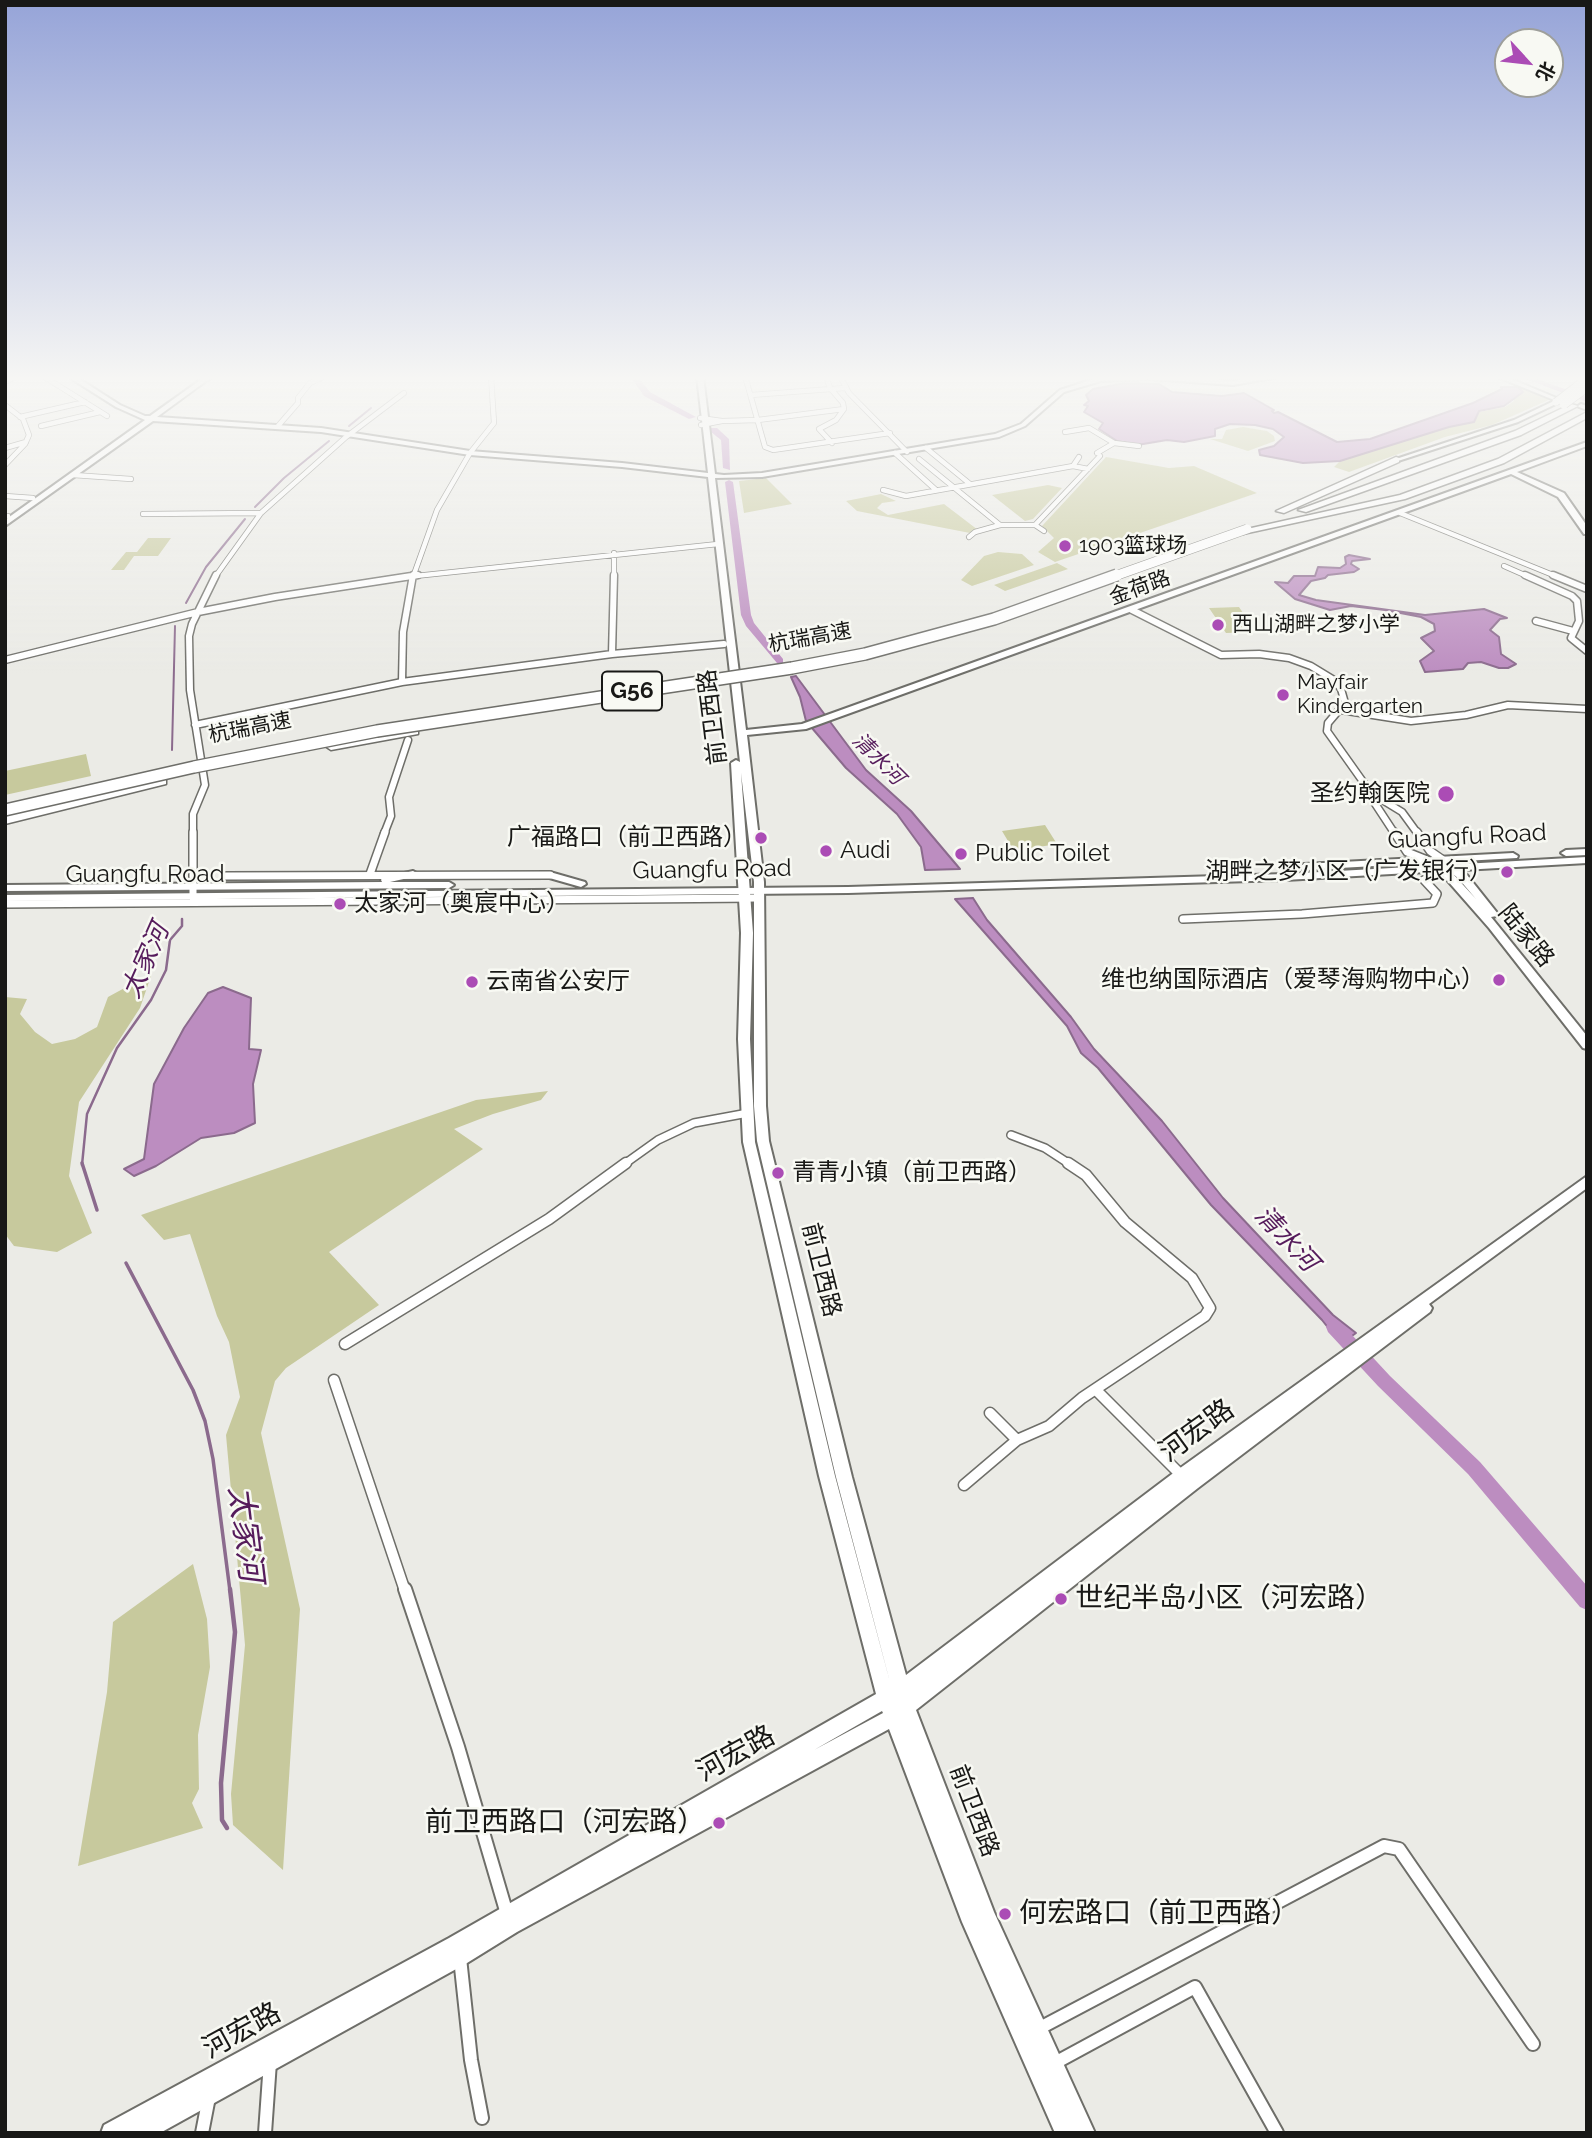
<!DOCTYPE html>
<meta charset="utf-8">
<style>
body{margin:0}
#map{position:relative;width:1592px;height:2138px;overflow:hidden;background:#ebebe6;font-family:Raleway,"Noto Sans SC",sans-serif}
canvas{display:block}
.frame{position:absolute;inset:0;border:7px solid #181816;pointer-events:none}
.north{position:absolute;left:1494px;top:28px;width:70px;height:70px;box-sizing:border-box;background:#f8f9f3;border:2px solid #9e9f9b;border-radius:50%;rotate:117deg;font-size:19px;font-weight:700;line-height:28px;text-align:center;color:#181816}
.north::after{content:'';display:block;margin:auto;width:24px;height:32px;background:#ab4cb5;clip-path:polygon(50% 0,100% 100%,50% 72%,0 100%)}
</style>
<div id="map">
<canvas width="1592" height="2138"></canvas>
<div class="frame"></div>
<div class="north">北</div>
</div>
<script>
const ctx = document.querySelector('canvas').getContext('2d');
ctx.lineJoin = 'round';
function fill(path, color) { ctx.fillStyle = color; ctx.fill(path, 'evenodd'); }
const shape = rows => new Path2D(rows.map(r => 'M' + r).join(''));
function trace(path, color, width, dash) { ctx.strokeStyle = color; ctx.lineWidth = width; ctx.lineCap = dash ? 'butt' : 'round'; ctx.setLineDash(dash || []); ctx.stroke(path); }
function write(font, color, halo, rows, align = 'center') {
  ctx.font = font + ' Raleway,"Noto Sans SC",sans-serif'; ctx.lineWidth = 5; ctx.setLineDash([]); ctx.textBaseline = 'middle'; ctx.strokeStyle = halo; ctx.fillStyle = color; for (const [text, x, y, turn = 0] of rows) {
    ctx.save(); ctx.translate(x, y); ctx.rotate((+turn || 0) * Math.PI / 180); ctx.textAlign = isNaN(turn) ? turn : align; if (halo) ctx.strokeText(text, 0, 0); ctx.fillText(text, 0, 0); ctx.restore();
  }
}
const green = shape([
 [1518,387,1551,399,1492,425,1445,437,1349,472,1334,467,1340,461,1449,427,1474,422,1479,412,1505,407,1514,401,1513,398,1523,392],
 [1243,427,1267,431,1274,436,1275,441,1248,451,1210,439,1222,439,1226,430],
 [1106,457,1169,468,1194,466,1257,493,1055,562,1038,552,1054,538,1042,526],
 [766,478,792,504,744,513,739,481],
 [1048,485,1062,488,1033,519,1025,521,992,495],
 [881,494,896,501,882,503,877,508,888,515,944,504,978,530,970,533,857,511,846,501],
 [148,538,171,538,158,556,134,556,124,570,111,570,126,552,137,552],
 [998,552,1022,554,1034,565,972,586,961,580,984,556],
 [1057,563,1068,569,1005,591,994,585],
 [1239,607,1256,632,1226,633,1209,608],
 [86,754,91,776,5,795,5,771],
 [1045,825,1057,844,1014,851,1002,831],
 [152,973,140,1008,79,1102,69,1176,92,1233,57,1252,14,1246,5,1234,5,997,27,999,20,1014,35,1032,52,1044,75,1039,97,1027,108,997],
 [548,1091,541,1100,493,1114,454,1129,483,1149,329,1252,379,1305,286,1368,275,1381,261,1433,300,1609,283,1870,233,1825,231,1794,245,1645,226,1435,240,1397,229,1342,217,1316,190,1234,164,1240,141,1215,476,1100],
 [193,1564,207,1619,210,1667,198,1735,199,1789,192,1803,203,1828,78,1866,107,1692,113,1622]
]);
const water = shape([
 [1125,383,1159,384,1172,392,1222,396,1244,393,1274,410,1272,411,1274,413,1278,412,1337,442,1370,439,1473,403,1502,389,1501,387,1518,387,1523,392,1504,406,1479,411,1474,422,1449,427,1340,461,1303,463,1260,455,1259,450,1274,446,1284,437,1273,429,1255,425,1230,424,1215,429,1215,436,1184,442,1167,440,1137,445,1117,441,1099,429,1103,423,1084,412,1088,406,1084,405,1089,401,1086,395,1093,389,1125,383],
 [1349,555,1370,559,1352,561,1351,564,1359,569,1354,572,1328,575,1325,578,1311,581,1299,595,1316,600,1425,615,1484,609,1507,618,1500,619,1490,630,1499,637,1501,654,1516,664,1508,668,1499,668,1481,662,1468,663,1463,669,1425,672,1420,661,1434,651,1421,638,1435,631,1434,624,1421,617,1385,610,1351,606,1330,610,1295,599,1275,582,1288,583,1294,576,1315,576,1318,567,1340,568,1346,564,1345,557,1349,555],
 [796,676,866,770,911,811,960,869,925,870,921,847,897,814,846,768,806,721,800,697,791,677,796,676],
 [973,898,987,920,1071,1017,1094,1049,1162,1121,1223,1198,1333,1315,1356,1333,1341,1344,1322,1320,1211,1205,1098,1068,1081,1053,1067,1026,955,899,973,898],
 [223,987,251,998,249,1049,261,1050,253,1084,255,1123,234,1133,201,1138,156,1166,134,1176,124,1169,144,1159,154,1084,184,1028,208,993,223,987]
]);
const streamFar3 = shape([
 [349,426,371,408],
 [255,507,284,478,329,441],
 [186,603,206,567,245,519],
 [172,750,175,626]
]);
const streamFar2 = shape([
 [82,1165,87,1114,117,1048,151,1000,166,970,170,940,182,926,182,919]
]);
const streamFar1 = shape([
 [82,1163,97,1210],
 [126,1263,193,1390,205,1421,213,1459,230,1591]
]);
const stream = shape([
 [227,1828,222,1820,221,1783,235,1632,230,1589]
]);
const river = shape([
 [630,376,637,376,650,392,696,417,689,419,644,396,630,376],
 [1518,376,1528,376,1587,397,1587,402,1518,376],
 [711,428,717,428,729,439,730,470,723,468,721,440,711,432,711,428],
 [729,480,733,482,751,615,754,623,783,659,783,663,777,663,746,626,741,615,725,482,729,480],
 [1334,1320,1340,1322,1390,1376,1480,1462,1587,1586,1587,1610,1580,1607,1468,1474,1378,1386,1328,1332,1326,1327,1328,1322,1334,1320]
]);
const streetFar4 = shape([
 [43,376,107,416],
 [745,376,765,447,773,450,890,433],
 [826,376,830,388,843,403,844,409,836,420,819,429,832,443],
 [840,376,849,393,907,452],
 [5,382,17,376],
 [751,395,845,388],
 [5,405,23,419,29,435,25,444,5,465],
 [20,417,85,402],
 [700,418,722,421,701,425],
 [722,421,758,420,844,409],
 [41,426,100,412],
 [278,426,298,403,298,398,310,383,325,376],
 [1065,432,1089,428,1114,443],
 [5,448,26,442],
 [926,448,970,484],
 [895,453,936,490],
 [1097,453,1114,443,1139,446],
 [919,459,1000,525],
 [1073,466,1079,457],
 [73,475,131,479],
 [883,490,906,496,1073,466,1088,469],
 [5,496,33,498],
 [1400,513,1558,577],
 [143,514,261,513],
 [5,516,8,516],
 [1044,531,1035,525,1100,456],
 [969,537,975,532,1000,525,1035,525],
 [1504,566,1529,577],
 [215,577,261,513,346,437,404,393],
 [406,577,718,544],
 [413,577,437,510,470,453,494,423,491,376],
 [614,577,614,553]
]);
const streetFar3 = shape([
 [1525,575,1572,596,1577,601,1579,621,1571,638,1587,651],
 [1553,575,1587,589],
 [1132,610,1221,655,1259,654,1289,658,1311,666,1334,680,1341,689,1345,703,1328,723,1327,731,1371,793,1372,799,1395,834],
 [1536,621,1573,631],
 [612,654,614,575],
 [5,660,198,612,275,597,418,575],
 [402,682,403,632,413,575],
 [1341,710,1411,721,1466,715,1508,705,1587,709],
 [195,725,402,682,612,654,724,644],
 [1371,793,1402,812,1418,834],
 [193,834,193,814,205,785,190,690,189,636,192,624,216,575],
 [384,834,391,816,389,797,408,740]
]);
const streetFar2 = shape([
 [193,832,193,897],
 [1394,832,1407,852,1427,860],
 [1417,832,1430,851,1443,860],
 [370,874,385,832],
 [226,876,550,875],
 [5,904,759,898],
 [1183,919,1302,914,1433,903,1437,894,1424,880],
 [1011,1135,1045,1148,1071,1165],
 [623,1165,658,1140,694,1123,748,1113]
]);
const streetFar1 = shape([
 [345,1344,549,1219,626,1163],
 [334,1380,405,1591],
 [1096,1390,1182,1476],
 [990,1413,1017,1440],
 [964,1485,1017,1440,1049,1426,1082,1398,1205,1316,1210,1308,1192,1278,1125,1222,1086,1175,1068,1163]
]);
const street = shape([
 [405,1589,458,1747,507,1914],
 [460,1958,471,2060,482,2118],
 [1038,2029,1384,1846,1399,1849,1533,2044],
 [1053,2064,1195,1987,1277,2133],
 [202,2133,209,2097],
 [265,2133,270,2062]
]);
const secondary = shape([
 [67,376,75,376,120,405,145,416,150,416,206,376,213,376,157,417,321,428,470,451,622,463,708,473,697,376,703,376,715,474,724,475,762,473,995,434,1021,424,1060,390,1100,377,1165,376,1233,381,1266,376,1284,376,1233,385,1149,379,1101,381,1064,392,1025,426,999,437,762,477,715,478,746,730,802,724,1587,442,1587,446,1517,472,1564,493,1587,526,1587,534,1584,534,1558,497,1511,474,806,729,747,735,764,882,766,1106,769,1141,852,1477,906,1675,1176,1471,1587,1176,1587,1188,1429,1304,1432,1308,1430,1312,1198,1488,916,1710,994,1912,1095,2133,1055,2133,962,1922,889,1729,517,1932,467,1963,160,2133,101,2133,104,2125,449,1938,876,1694,819,1476,743,1142,738,1039,741,933,731,763,736,760,740,762,708,477,622,467,470,455,321,432,153,421,5,526,5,520,145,420,116,407,67,376],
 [741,773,754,882,754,1106,757,1141,836,1477,891,1686,835,1476,755,1142,750,1039,753,933,741,773],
 [882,1711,883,1713,814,1750,882,1711],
 [1495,376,1504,376,1559,399,1554,400,1495,376],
 [1581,404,1587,406,1587,410,1579,407,1578,406,1581,404],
 [1427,857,1440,863,1440,859,1448,859,1467,875,1498,914,1497,916,1491,917,1587,1036,1587,1049,1583,1048,1489,928,1439,871,1423,862,1423,858,1427,857],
 [1453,874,1459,879,1476,899,1453,874]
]);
const primary = shape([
 [1556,400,1559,402,1558,403,1518,422,1398,461,1393,460,1514,420,1556,400],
 [1587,849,1587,855,1566,856,1561,853,1566,850,1587,849],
 [1513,853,1518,856,1517,858,1304,870,1299,867,1304,864,1513,853],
 [1587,857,1587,863,1285,880,848,893,5,901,5,895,848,887,1285,874,1587,857],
 [413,871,418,874,417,876,390,882,449,882,454,885,449,888,5,891,5,885,382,882,381,880,382,878,413,871],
 [550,872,585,882,586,884,581,887,546,877,545,875,546,873,550,872]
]);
const highway = shape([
 [1571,404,1578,406,1521,435,1306,512,1298,510,1515,431,1571,404],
 [1587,412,1587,418,1504,463,1405,499,1243,534,1238,531,1400,495,1498,459,1587,412],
 [1396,457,1399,458,1399,462,1284,513,1276,511,1396,457],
 [414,727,418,728,418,734,331,750,325,746,331,742,414,727],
 [162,777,166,778,166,784,5,824,5,816,162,777]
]);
const primaryBridge = shape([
 [1556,402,1587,378]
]);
const highwayBridgeFar1 = shape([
 [1564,404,1587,387],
 [1112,577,1247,529]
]);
const highwayBridge = shape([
 [5,810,194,767,377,731,792,668,865,654,994,619,1117,575]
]);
const markers = [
 [1065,546,7,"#ab4cb5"],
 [1218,625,7,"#ab4cb5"],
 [1283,695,7,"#ab4cb5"],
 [1446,794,9,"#ab4cb5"],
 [761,838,7,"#ab4cb5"],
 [826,851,7,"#ab4cb5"],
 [961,854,7,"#ab4cb5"],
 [1507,872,7,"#ab4cb5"],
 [340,904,7,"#ab4cb5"],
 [1499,980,7,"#ab4cb5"],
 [472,982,7,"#ab4cb5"],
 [778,1173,7,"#ab4cb5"],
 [1061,1599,7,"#ab4cb5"],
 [719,1823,7,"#ab4cb5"],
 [1005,1914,7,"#ab4cb5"]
];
const farPoinames = [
 ["1903篮球场",1079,546],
 ["西山湖畔之梦小学",1232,625],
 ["Mayfair",1297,683],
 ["Kindergarten",1297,707]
];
const farStreetnames = [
 ["金荷路",1140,588,-20],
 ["杭瑞高速",810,638,-10],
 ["杭瑞高速",250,728,-11]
];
const farWaternames = [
 ["清水河",878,759,45]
];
const shields = [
 [632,691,60]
];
const shieldNames = [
 ["G56",632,691]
];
const streetNames = [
 ["前卫西路",713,717,-97],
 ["Guangfu Road",1467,837,-3],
 ["Guangfu Road",712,870,-1],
 ["Guangfu Road",145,875],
 ["陆家路",1526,936,51],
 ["前卫西路",821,1270,76],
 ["前卫西路",974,1811,69]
];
const poiNames = [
 ["圣约翰医院",1430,794,"right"],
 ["广福路口（前卫西路）",747,838,"right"],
 ["Audi",840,851],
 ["Public Toilet",975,854],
 ["湖畔之梦小区（广发银行）",1493,872,"right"],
 ["太家河（奥宸中心）",354,904],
 ["维也纳国际酒店（爱琴海购物中心）",1485,980,"right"],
 ["云南省公安厅",486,982],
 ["青青小镇（前卫西路）",792,1173]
];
const waterNames = [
 ["太家河",146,961,-66],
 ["清水河",1286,1239,47]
];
const nearStreetnames = [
 ["河宏路",1197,1431,-36],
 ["河宏路",736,1754,-29],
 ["河宏路",242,2031,-29]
];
const nearPoinames = [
 ["世纪半岛小区（河宏路）",1075,1599],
 ["前卫西路口（河宏路）",705,1823,"right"],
 ["何宏路口（前卫西路）",1019,1914]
];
const nearWaternames = [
 ["太家河",245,1534,83]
];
fill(green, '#c7c99d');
fill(water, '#bc8dc0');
trace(water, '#8b6a8d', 2);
trace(streamFar3, '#8b6a8d', 2);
trace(streamFar2, '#8b6a8d', 2.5);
trace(streamFar1, '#8b6a8d', 3.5);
trace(stream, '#8b6a8d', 4.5);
fill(river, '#bc8dc0');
trace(streetFar4, '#6e6e69', 6);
trace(streetFar3, '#6e6e69', 9);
trace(streetFar2, '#6e6e69', 10);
trace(streetFar1, '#6e6e69', 13);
trace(street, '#6e6e69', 16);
trace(secondary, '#6e6e69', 4);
trace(primary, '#6e6e69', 4);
trace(highway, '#6e6e69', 3);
trace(streetFar4, '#fff', 4.5);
trace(streetFar3, '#fff', 6);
trace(streetFar2, '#fff', 7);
trace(streetFar1, '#fff', 10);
trace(street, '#fff', 12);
fill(secondary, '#fff');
fill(primary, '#fff');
fill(highway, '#fff');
trace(primaryBridge, '#6e6e69', 9, []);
trace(highwayBridgeFar1, '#6e6e69', 10, []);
trace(highwayBridge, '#6e6e69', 14, []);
trace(primaryBridge, '#fff', 7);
trace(highwayBridgeFar1, '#fff', 9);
trace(highwayBridge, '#fff', 11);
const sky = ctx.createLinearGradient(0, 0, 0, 676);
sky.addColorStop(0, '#96a4d8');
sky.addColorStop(0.56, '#f6f6f4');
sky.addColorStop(1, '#f6f6f400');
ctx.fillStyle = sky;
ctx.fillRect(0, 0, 1592, 676);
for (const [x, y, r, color] of markers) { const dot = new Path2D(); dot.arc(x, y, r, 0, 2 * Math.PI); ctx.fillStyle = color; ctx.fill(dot); trace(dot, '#f8f9f3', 2.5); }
write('21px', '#181816', '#f8f9f3', farPoinames, 'left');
write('21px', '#181816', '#f8f9f3', farStreetnames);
write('italic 21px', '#561c5c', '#f8f9f3', farWaternames);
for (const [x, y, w] of shields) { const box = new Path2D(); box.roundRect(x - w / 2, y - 19.5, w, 39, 5); ctx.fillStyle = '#f8f9f3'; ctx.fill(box); trace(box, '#181816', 2); }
write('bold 23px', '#181816', null, shieldNames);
write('24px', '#181816', '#f8f9f3', streetNames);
write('24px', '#181816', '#f8f9f3', poiNames, 'left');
write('italic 26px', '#561c5c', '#f8f9f3', waterNames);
write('28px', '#181816', '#f8f9f3', nearStreetnames);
write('28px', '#181816', '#f8f9f3', nearPoinames, 'left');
write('italic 32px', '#561c5c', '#f8f9f3', nearWaternames);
</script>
